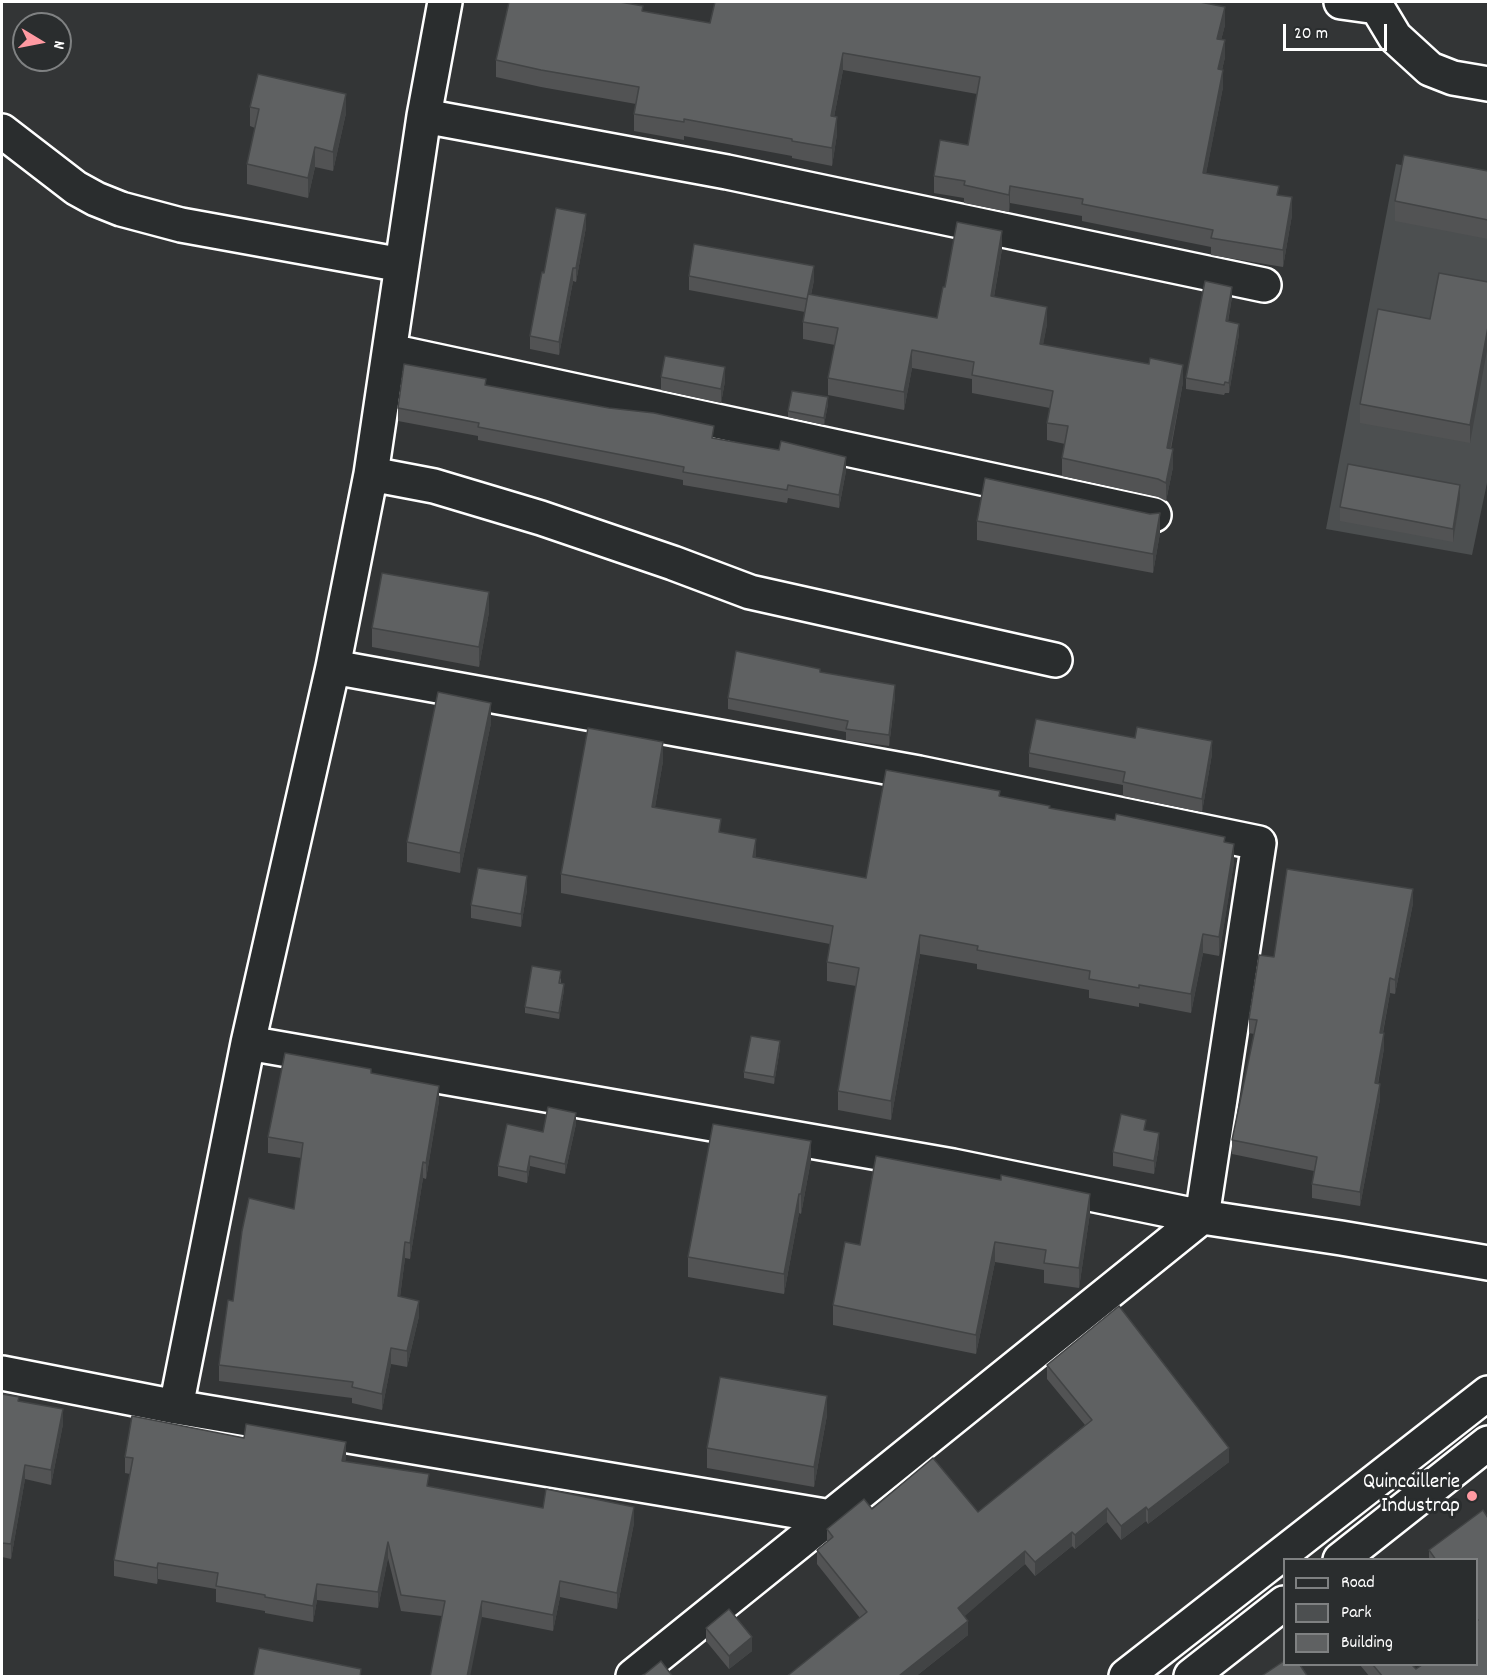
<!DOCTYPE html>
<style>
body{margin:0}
#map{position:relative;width:1490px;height:1678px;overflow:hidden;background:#333536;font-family:Dekko,sans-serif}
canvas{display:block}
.frame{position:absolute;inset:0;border:3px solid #fff;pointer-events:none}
.legend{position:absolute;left:1283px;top:1558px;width:195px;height:108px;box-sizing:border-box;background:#2a2d2e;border:2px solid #7f8182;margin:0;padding:8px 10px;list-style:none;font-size:18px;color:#fff}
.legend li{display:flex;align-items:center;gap:12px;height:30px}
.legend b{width:30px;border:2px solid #7f8182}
.north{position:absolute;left:12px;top:12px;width:60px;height:60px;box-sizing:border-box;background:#2a2d2e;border:2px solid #7f8182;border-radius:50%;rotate:100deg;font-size:16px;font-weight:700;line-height:24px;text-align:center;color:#fff}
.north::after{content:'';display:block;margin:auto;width:21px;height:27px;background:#ff9aa2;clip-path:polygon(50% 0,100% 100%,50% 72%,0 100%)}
.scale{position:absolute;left:1283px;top:24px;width:104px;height:27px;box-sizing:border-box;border:3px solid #fff;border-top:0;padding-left:8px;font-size:18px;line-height:21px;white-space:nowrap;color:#fff;-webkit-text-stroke:4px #2a2d2e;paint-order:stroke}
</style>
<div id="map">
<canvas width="1490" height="1678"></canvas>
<div class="frame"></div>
<ul class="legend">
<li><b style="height:8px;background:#2a2d2e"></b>Road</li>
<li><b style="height:16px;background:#4c4f50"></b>Park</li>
<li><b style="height:16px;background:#5f6162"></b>Building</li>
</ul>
<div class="north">N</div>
<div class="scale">20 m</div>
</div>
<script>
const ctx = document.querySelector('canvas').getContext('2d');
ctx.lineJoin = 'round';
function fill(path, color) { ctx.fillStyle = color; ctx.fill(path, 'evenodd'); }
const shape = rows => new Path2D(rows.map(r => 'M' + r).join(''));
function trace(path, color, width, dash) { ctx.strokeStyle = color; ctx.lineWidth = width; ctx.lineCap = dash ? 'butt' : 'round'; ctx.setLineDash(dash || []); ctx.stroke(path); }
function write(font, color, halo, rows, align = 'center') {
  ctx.font = font + ' Dekko,sans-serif'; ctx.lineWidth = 6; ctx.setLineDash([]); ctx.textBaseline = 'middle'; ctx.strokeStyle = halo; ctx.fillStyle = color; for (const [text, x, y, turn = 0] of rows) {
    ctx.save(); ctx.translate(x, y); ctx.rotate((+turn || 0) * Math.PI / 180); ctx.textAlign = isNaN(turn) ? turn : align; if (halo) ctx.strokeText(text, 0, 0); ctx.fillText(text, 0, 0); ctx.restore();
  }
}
const green = shape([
 [1396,164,1488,182,1488,478,1472,555,1326,529]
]);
const minor = shape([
 [1341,2,1377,7,1395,37,1430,69,1453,78,1488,84],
 [424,116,727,172,1264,285],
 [2,131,76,188,96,199,121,209,181,225,402,265],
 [390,351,1154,515],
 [371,474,434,486,541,518,673,563,750,592,1055,660],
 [333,667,919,773,1259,843,1202,1217,633,1676],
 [248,1043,953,1166,1202,1217,1341,1238,1488,1263],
 [2,1373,176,1407,831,1517],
 [176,1407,248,1043,333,667,371,474,424,116,445,2],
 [1340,1560,1488,1443],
 [1126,1676,1488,1393],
 [1191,1676,1284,1603]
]);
const wall = shape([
 [643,11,710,23,1225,25,1221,40,1225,57,1222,70,1223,87,1206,173,1279,195,1292,215,1283,267,1211,255,1211,247,1082,221,1082,216,1010,203,1009,212,964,203,964,198,934,193,934,176,968,145,977,94,843,70,834,117,837,134,832,166,792,158,792,156,684,136,684,140,634,131,634,114,636,104,541,87,496,77,496,60],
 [250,107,346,113,333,171,315,167,308,198,247,184,247,164,255,128,250,126],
 [1488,171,1488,239,1395,221,1395,201],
 [586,227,576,282,573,281,559,355,530,349,530,336,544,273],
 [1002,249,994,297,1047,324,1043,344,1183,382,1171,449,1173,467,1166,501,1158,497,1062,476,1062,458,1065,444,1047,440,1047,423,1050,408,972,393,972,379,912,368,904,410,828,395,828,378,835,345,803,339,803,322,805,312,689,290,689,276,814,280,811,295,937,318,945,287],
 [1488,282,1470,443,1360,423,1360,404,1430,319],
 [1232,297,1228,322,1239,334,1229,393,1225,393,1224,395,1186,389,1186,378],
 [661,377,725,381,721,403,661,390],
 [486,386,714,438,846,471,839,508,788,498,787,503,683,485,683,480,478,440,478,436,398,421,398,408],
 [828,404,824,425,788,417,788,411],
 [1460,499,1453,542,1340,521,1340,507],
 [977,521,1160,533,1153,573,977,540],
 [489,612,479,667,372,647,372,628],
 [820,672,895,697,889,746,846,740,846,732,728,709,728,698],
 [491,723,460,873,407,862,407,842],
 [1029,753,1212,754,1202,812,1123,796,1123,785,1029,767],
 [663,761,655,807,721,832,756,857,866,878,1000,796,1050,808,1225,842,1234,862,1219,956,1203,953,1191,1013,1139,1003,1139,1007,1089,998,1089,990,977,969,977,964,920,954,891,1120,838,1110,838,1091,856,986,827,981,827,962,830,944,561,893,561,874],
 [527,890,521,927,471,918,471,905],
 [1413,903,1395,994,1390,993,1383,1033,1384,1048,1378,1084,1380,1099,1360,1206,1312,1198,1312,1184,1314,1171,1232,1154,1232,1140,1254,1034,1249,1033,1249,1019,1274,957],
 [561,978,561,983,564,990,559,1019,525,1013,525,1007],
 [780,1048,774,1084,744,1078,744,1072],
 [371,1073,439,1101,426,1179,423,1178,410,1259,405,1258,400,1297,419,1316,407,1367,391,1364,382,1410,352,1403,352,1398,219,1381,219,1365,233,1301,294,1209,301,1158,268,1153,268,1137],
 [576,1124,565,1174,530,1166,527,1183,498,1176,498,1166,543,1132],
 [1159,1146,1154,1174,1113,1166,1113,1152],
 [811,1160,801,1214,799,1213,784,1294,688,1277,688,1257],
 [1090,1213,1079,1288,1044,1283,1044,1270,995,1262,976,1354,833,1325,833,1305,860,1245],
 [1047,1365,1229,1462,1148,1524,1146,1521,1121,1540,1107,1522,1075,1549,1072,1546,1035,1576,1025,1564,964,1616,968,1635,915,1677,786,1677,860,1618,817,1564,817,1550,827,1542,827,1529,872,1509,978,1512,1085,1425,1047,1379],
 [2,1394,63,1424,51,1485,25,1479,11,1559,2,1557],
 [827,1415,814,1487,707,1468,707,1448],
 [125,1457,346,1458,345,1461,429,1486,543,1508,634,1523,617,1609,560,1597,553,1631,482,1617,442,1616,401,1611,388,1558,378,1608,317,1600,313,1622,265,1613,265,1611,216,1602,216,1589,158,1579,157,1584,114,1576,114,1560,130,1474,125,1473],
 [1483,1510,1488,1677,1370,1677,1360,1665,1412,1665,1416,1669,1476,1665,1476,1560,1429,1560,1429,1550],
 [706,1628,752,1651,729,1669,706,1641]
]);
const shadedWall = shape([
 [1225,7,1225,25,1217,56,1217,39],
 [1225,40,1225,57,1218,86,1218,69],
 [843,53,843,70,831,133,831,116],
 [1223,70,1223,87,1203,190,1203,173],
 [346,94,346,113,333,171,333,152],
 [837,117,837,134,832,166,832,148],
 [315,147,315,167,308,198,308,178],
 [1010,186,1010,203,1009,212,1009,195],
 [1292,197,1292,215,1283,267,1283,250],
 [586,214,586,227,576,282,576,268],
 [1002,231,1002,249,991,314,991,296],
 [814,266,814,280,807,313,807,299],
 [573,268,573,281,559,355,559,342],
 [1232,287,1232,297,1226,332,1226,321],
 [1047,307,1047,324,1040,362,1040,344],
 [1239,324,1239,334,1229,393,1229,383],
 [1488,327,1488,345,1470,443,1470,425],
 [912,350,912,368,904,410,904,392],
 [1183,365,1183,382,1167,466,1167,448],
 [725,367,725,381,721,403,721,389],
 [828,397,828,404,824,425,824,418],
 [1173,449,1173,467,1166,501,1166,483],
 [846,457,846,471,839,508,839,495],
 [1460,485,1460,499,1453,542,1453,529],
 [1160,513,1160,533,1153,573,1153,554],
 [489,592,489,612,479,667,479,647],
 [895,685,895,697,889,746,889,735],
 [491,703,491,723,460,873,460,853],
 [1212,741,1212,754,1202,812,1202,799],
 [663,742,663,761,652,825,652,807],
 [756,839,756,857,753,857],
 [1234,844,1234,862,1219,956,1219,937],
 [527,876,527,890,521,927,521,914],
 [1413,889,1413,903,1395,994,1395,980],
 [1203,934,1203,953,1191,1013,1191,994],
 [920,935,920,954,891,1120,891,1101],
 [1390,978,1390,993,1380,1047,1380,1033],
 [564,984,564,990,559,1019,559,1013],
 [1384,1033,1384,1048,1375,1098,1375,1083],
 [780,1041,780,1048,774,1084,774,1077],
 [1380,1084,1380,1099,1360,1206,1360,1192],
 [439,1086,439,1101,426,1179,426,1163],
 [576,1113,576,1124,565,1174,565,1164],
 [1159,1133,1159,1146,1154,1174,1154,1161],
 [811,1141,811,1160,801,1214,801,1194],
 [530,1156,530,1166,527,1183,527,1172],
 [423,1162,423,1178,410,1259,410,1243],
 [799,1194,799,1213,784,1294,784,1274],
 [1090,1194,1090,1213,1079,1288,1079,1268],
 [405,1242,405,1258,398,1312,398,1296],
 [995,1242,995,1262,976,1354,976,1335],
 [419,1301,419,1316,407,1367,407,1351],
 [391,1348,391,1364,382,1410,382,1394],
 [827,1396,827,1415,814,1487,814,1467],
 [63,1409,63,1424,51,1485,51,1470],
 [346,1442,346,1458,342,1476,342,1461],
 [1229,1448,1229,1462,1148,1524,1148,1510],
 [25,1465,25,1479,11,1559,11,1544],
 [634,1507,634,1523,617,1609,617,1593],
 [1146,1507,1146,1521,1121,1540,1121,1526],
 [1107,1508,1107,1522,1075,1549,1075,1535],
 [1072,1532,1072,1546,1035,1576,1035,1562],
 [388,1542,388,1558,378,1608,378,1592],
 [1025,1551,1025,1564,958,1622,958,1608],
 [158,1563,158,1579,157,1584,157,1568],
 [560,1581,560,1597,553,1631,553,1615],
 [317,1584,317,1600,313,1622,313,1606],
 [482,1601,482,1617,470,1677,467,1677],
 [968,1621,968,1635,915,1677,900,1677,900,1675],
 [752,1637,752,1651,729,1669,729,1656]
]);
const building = shape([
 [509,2,620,2,643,6,642,11,710,23,715,2,1200,2,1225,7,1217,39,1225,40,1218,69,1223,70,1203,173,1279,186,1277,195,1292,197,1283,250,1211,238,1213,230,1082,204,1083,199,1010,186,1009,195,964,185,965,181,934,176,940,140,968,145,980,77,843,53,831,116,837,117,832,148,792,141,792,139,684,119,684,122,634,114,639,87,541,70,496,60,509,2],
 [258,74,346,94,333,152,315,147,308,178,247,164,259,109,250,107,258,74],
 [1404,155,1488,171,1488,220,1395,201,1404,155],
 [556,208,586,214,576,268,573,268,559,342,530,336,542,272,544,273,556,208],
 [957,222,1002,231,991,296,1047,307,1040,344,1149,364,1150,358,1183,365,1167,448,1173,449,1166,483,1158,479,1062,458,1068,426,1047,423,1053,391,972,375,974,362,912,350,904,392,828,378,838,328,803,322,808,294,937,318,943,287,945,287,957,222],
 [694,244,814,266,807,299,689,276,694,244],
 [1439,273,1488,282,1488,327,1470,425,1360,404,1378,309,1430,319,1439,273],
 [1205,281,1232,287,1226,321,1239,324,1229,383,1225,382,1224,385,1186,378,1205,281],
 [665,356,725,367,721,389,661,377,665,356],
 [404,364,486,379,485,385,609,408,654,413,714,426,712,438,779,450,781,441,846,457,839,495,788,485,787,490,683,472,684,467,478,427,479,423,398,408,404,364],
 [792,391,828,397,824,418,788,411,792,391],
 [1348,464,1460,485,1453,529,1340,507,1348,464],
 [985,478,1150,514,1160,513,1153,554,977,521,985,478],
 [382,573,489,592,479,647,372,628,382,573],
 [736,651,820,669,820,672,895,685,889,735,846,729,848,721,728,698,736,651],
 [438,692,491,703,460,853,407,842,438,692],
 [1036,719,1135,738,1137,727,1212,741,1202,799,1123,782,1125,772,1029,753,1036,719],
 [588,728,663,742,652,807,721,819,719,832,756,839,753,857,866,878,886,770,1000,791,999,796,1050,806,1049,808,1115,820,1116,814,1225,837,1224,842,1234,844,1219,937,1203,934,1191,994,1139,985,1139,988,1089,979,1090,971,977,950,978,946,920,935,891,1101,838,1091,859,968,827,962,833,926,561,874,588,728],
 [478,868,527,876,521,914,471,905,478,868],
 [1287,869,1413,889,1395,980,1390,978,1380,1033,1384,1033,1375,1083,1380,1084,1360,1192,1312,1184,1317,1157,1232,1140,1257,1020,1249,1019,1259,955,1274,957,1287,869],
 [532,966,561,971,559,983,564,984,559,1013,525,1007,532,966],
 [751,1036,780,1041,774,1077,744,1072,751,1036],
 [285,1053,371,1069,371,1073,439,1086,426,1163,423,1162,410,1243,405,1242,398,1296,419,1301,407,1351,391,1348,382,1394,352,1387,353,1382,219,1365,228,1300,233,1301,242,1231,249,1198,294,1209,303,1143,268,1137,285,1053],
 [548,1107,576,1113,565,1164,530,1156,527,1172,498,1166,507,1124,543,1132,548,1107],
 [1121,1114,1146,1120,1144,1130,1159,1133,1154,1161,1113,1152,1121,1114],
 [713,1124,811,1141,801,1194,799,1194,784,1274,688,1257,713,1124],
 [876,1156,1001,1180,1001,1175,1090,1194,1079,1268,1044,1263,1046,1250,995,1242,976,1335,833,1305,845,1242,860,1245,876,1156],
 [1119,1306,1229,1448,1148,1510,1146,1507,1121,1526,1107,1508,1075,1535,1072,1532,1035,1562,1025,1551,958,1608,968,1621,900,1675,901,1677,786,1677,867,1612,817,1550,833,1537,827,1529,864,1499,872,1509,933,1458,978,1512,1092,1420,1047,1365,1119,1306],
 [720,1377,827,1396,814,1467,707,1448,720,1377],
 [2,1394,19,1397,18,1401,63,1409,51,1470,25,1465,11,1544,2,1543,2,1394],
 [132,1416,244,1438,246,1424,346,1442,342,1461,429,1474,427,1486,543,1508,546,1489,634,1507,617,1593,560,1581,553,1615,482,1601,467,1677,430,1677,445,1601,401,1595,388,1542,378,1592,317,1584,313,1606,265,1597,265,1595,216,1586,218,1573,158,1563,157,1568,114,1560,133,1458,125,1457,132,1416],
 [1483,1510,1488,1518,1488,1677,1383,1677,1373,1665,1412,1665,1416,1669,1422,1665,1476,1665,1476,1621,1478,1620,1476,1618,1476,1560,1436,1560,1429,1550,1483,1510],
 [729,1609,752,1637,729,1656,706,1628,729,1609],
 [259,1648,361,1669,360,1677,253,1677,259,1648],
 [661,1661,673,1677,639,1677,645,1674,661,1661],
 [1284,1661,1284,1665,1300,1665,1308,1677,1260,1677,1284,1661]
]);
const markers = [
 [1472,1496,6,"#ff9aa2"]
];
const poiNames = [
 ["Quincaillerie",1460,1484],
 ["Industrap",1460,1508]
];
fill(green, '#4c4f50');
trace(minor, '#fff', 38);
trace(minor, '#2a2d2e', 33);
fill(wall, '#525354');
fill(shadedWall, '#424445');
fill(building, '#5f6162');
trace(building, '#424445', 1.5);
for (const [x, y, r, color] of markers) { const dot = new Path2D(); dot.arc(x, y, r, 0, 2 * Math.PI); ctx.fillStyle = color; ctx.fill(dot); trace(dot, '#2a2d2e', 2); }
write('21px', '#fff', '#2a2d2e', poiNames, 'right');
</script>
